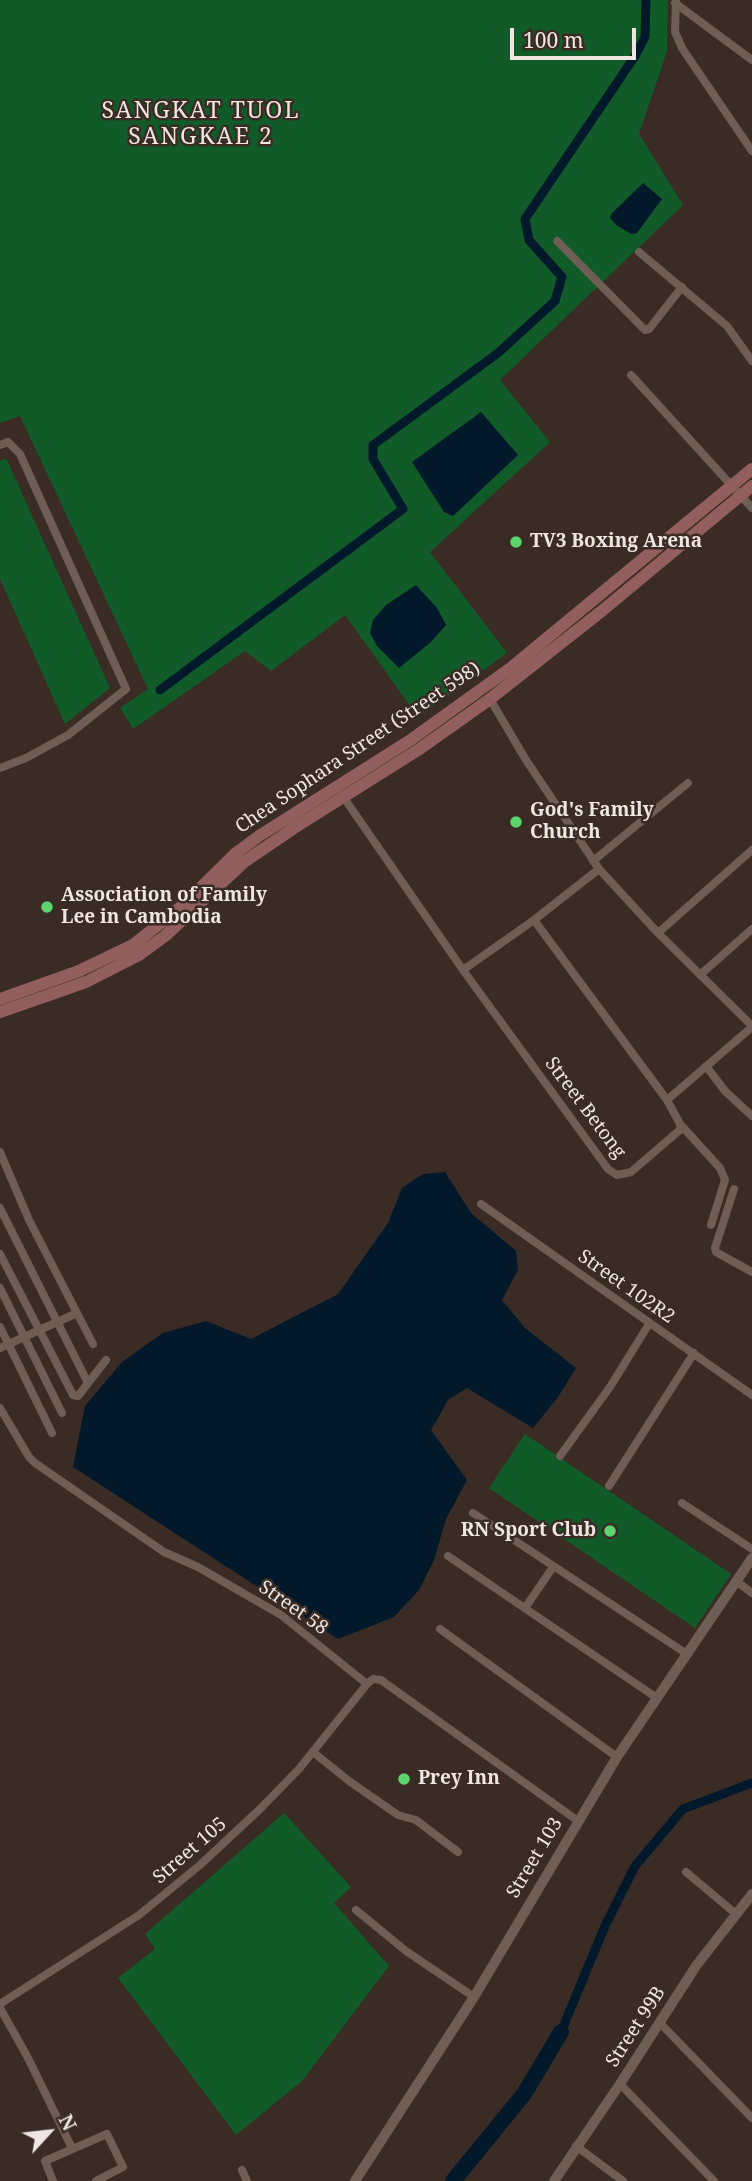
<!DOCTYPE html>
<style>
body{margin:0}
#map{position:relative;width:752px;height:2181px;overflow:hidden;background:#3a2c25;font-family:"Noto Serif",serif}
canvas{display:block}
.north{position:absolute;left:14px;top:2097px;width:70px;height:70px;-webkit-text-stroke:5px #3a2c25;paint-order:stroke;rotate:63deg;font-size:19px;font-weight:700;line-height:28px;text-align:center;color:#f0e6e1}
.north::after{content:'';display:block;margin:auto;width:24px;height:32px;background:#f0e6e1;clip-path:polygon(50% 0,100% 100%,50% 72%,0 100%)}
.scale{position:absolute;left:510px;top:28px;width:126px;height:32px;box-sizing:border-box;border:4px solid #f0e6e1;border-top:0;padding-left:9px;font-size:21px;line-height:24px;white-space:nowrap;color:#f0e6e1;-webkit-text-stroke:5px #3a2c25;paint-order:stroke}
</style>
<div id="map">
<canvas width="752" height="2181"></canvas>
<div class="north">N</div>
<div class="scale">100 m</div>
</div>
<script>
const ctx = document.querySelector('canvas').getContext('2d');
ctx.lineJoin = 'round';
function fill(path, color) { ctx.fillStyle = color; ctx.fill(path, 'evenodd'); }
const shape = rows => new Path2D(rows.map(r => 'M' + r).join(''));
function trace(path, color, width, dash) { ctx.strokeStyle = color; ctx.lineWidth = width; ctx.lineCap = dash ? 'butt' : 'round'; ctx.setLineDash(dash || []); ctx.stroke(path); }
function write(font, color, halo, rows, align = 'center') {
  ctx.font = font + ' "Noto Serif",serif'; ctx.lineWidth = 5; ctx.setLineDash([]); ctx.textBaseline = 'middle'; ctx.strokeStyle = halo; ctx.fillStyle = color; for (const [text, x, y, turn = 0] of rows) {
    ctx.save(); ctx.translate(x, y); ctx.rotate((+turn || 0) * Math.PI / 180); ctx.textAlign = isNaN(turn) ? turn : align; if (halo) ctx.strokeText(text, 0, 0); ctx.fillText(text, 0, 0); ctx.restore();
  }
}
const green = shape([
 [0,0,668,0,667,51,639,134,683,205,500,380,550,442,430,552,507,653,418,717,345,615,271,671,245,651,133,729,120,708,148,689,20,416,0,423],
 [6,458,110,688,65,724,0,579,0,461],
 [525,1434,731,1574,695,1628,489,1488],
 [284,1813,351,1887,334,1903,389,1966,302,2081,236,2135,118,1978,155,1949,145,1934]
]);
const water = shape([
 [643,183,662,199,637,233,631,234,616,225,610,218,611,214],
 [481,412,518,455,453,516,444,512,412,462],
 [416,585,437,608,446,625,431,642,399,668,377,646,370,633,373,620,386,605],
 [445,1172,471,1213,516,1251,518,1270,502,1300,525,1328,576,1368,558,1397,533,1428,467,1388,448,1400,431,1430,467,1480,446,1519,434,1560,419,1590,394,1617,338,1639,73,1467,85,1406,122,1362,163,1333,206,1321,251,1339,338,1294,388,1223,402,1188,423,1174]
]);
const canal = shape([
 [160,690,403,509,373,459,373,445,498,353,555,301,562,277,529,240,525,219,635,56,645,37,646,0],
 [561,2032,605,1926,635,1866,683,1809,752,1783]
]);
const river = shape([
 [453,2181,524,2094,561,2032]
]);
const minor = shape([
 [676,0,675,32,682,48,752,151],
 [675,3,752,60],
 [557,241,645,330,649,329,682,287],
 [639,252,727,326,752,361],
 [631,375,752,508],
 [0,445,8,442,20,454,126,689,68,735,26,758,0,768],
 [490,699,526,760,599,869,658,933,752,1026],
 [342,795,463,970,608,1169,617,1175,631,1172,674,1135,680,1130,680,1124],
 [593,861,688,783],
 [534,920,667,1100,680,1124,720,1168,725,1180,711,1225],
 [658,933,752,850],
 [463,970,534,920,599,869],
 [700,975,752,929],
 [706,1066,725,1091,752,1116],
 [667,1100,752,1027],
 [0,1152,29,1220,93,1344],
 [734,1189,715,1248,716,1252,752,1272],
 [481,1204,752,1395],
 [0,1208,88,1383],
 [0,1254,73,1395,78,1396,106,1360],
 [0,1288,62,1413],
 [0,1327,52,1433],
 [0,1348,77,1313],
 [0,1408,29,1457,35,1463,164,1552,198,1567,281,1615,367,1684],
 [560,1456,610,1387,649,1324],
 [609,1486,694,1353],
 [682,1503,752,1549],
 [473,1513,687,1654],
 [448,1556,657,1698],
 [736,1581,752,1593],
 [525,1608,553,1567],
 [440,1629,617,1757],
 [313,1752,349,1781,398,1815,416,1820,458,1852],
 [686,1872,736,1914],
 [356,1910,406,1951,474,1997],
 [0,2004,139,1915,200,1865,260,1809,299,1769,367,1684,373,1679,381,1680,578,1821],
 [0,2008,27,2056,72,2148],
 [660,2023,752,2118],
 [620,2084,714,2181],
 [576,2146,623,2181],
 [242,2170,247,2181],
 [53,2181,45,2161,107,2134,123,2167,96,2181]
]);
const tertiary = shape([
 [355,2181,474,1997,617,1757,752,1558],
 [554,2181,620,2084,696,1966,752,1894]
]);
const secondary = shape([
 [0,999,79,971,133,945,182,906,236,853,259,836,409,741,512,667,752,469],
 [0,1012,86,982,139,955,165,936,244,862,294,828,418,750,490,699,603,610,752,486]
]);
const markers = [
 [516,542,7,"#5ed56c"],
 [516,822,7,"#5ed56c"],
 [47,907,7,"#5ed56c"],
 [610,1531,7,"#5ed56c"],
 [404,1779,7,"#5ed56c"]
];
const poiNames = [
 ["TV3 Boxing Arena",530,542],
 ["God's Family",530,811],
 ["Church",530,833],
 ["Association of Family",61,896],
 ["Lee in Cambodia",61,918],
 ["RN Sport Club",596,1531,"right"],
 ["Prey Inn",418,1779]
];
const streetNames = [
 ["Chea Sophara Street (Street 598)",358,748,-34],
 ["Street Betong",585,1108,53],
 ["Street 102R2",626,1287,35],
 ["Street 58",293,1608,35],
 ["Street 105",190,1851,-41],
 ["Street 103",535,1858,-59],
 ["Street 99B",636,2027,-57]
];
const quarterNames = [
 ["SANGKAT TUOL",201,111],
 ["SANGKAE 2",201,137]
];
fill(green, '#115b28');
fill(water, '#02182b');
trace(canal, '#02182b', 9);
trace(river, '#02182b', 16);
trace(minor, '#6e5e55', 8);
trace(tertiary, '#6e5e55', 10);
trace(secondary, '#925e5e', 12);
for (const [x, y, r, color] of markers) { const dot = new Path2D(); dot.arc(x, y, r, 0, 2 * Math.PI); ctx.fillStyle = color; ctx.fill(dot); trace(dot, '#3a2c25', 2.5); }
write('bold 19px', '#f0e6e1', '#3a2c25', poiNames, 'left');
write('19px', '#f0e6e1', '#3a2c25', streetNames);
ctx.letterSpacing = '2px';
write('23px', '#f0e6e1', '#3a2c25', quarterNames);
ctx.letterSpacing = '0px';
</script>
